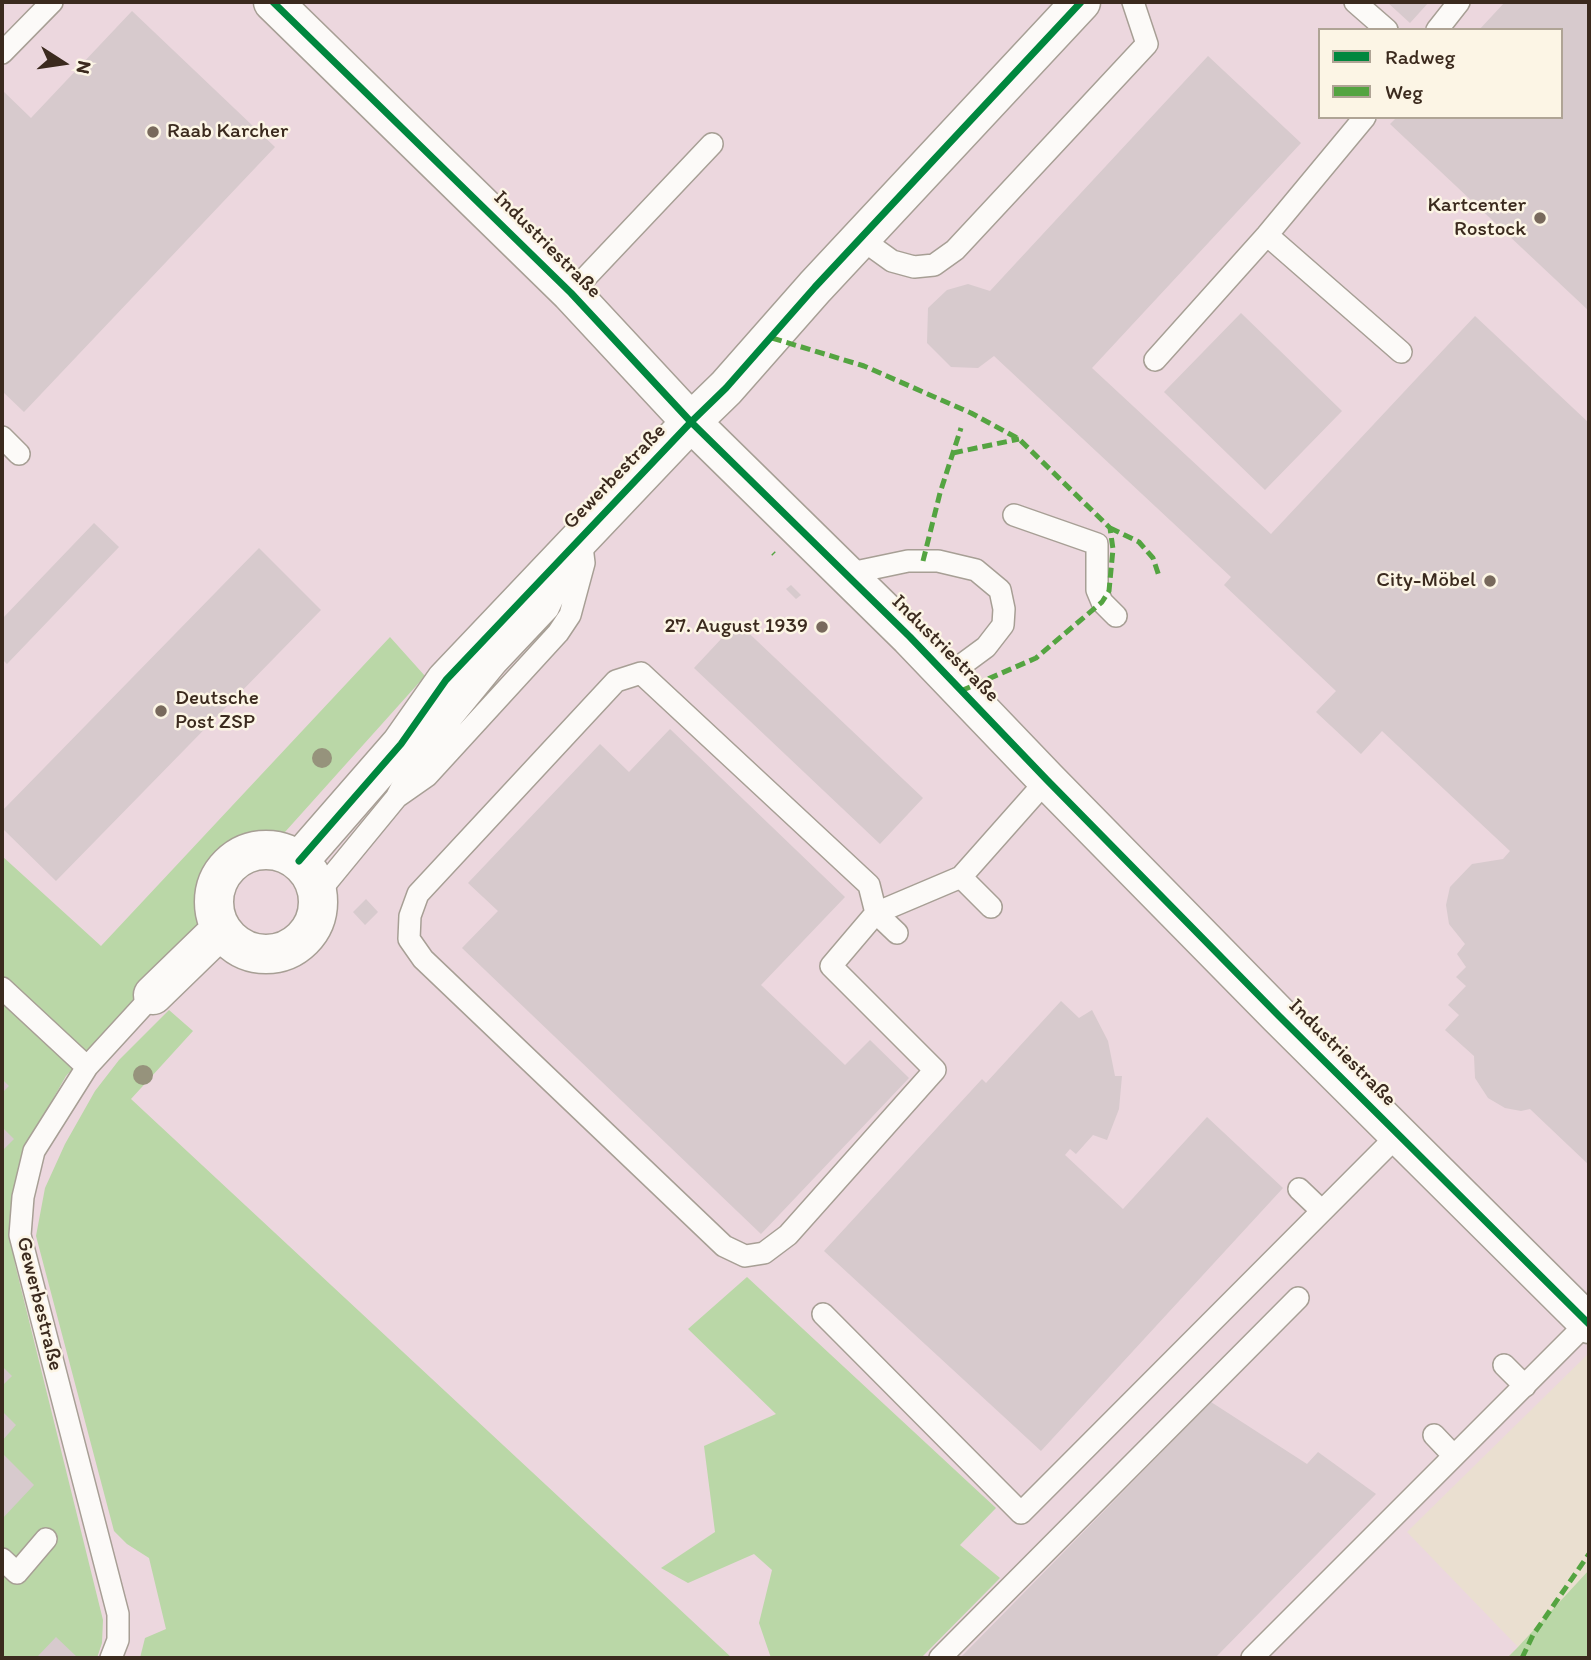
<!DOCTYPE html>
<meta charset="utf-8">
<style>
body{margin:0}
#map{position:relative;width:1591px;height:1660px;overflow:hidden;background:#eadfd0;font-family:Itim,sans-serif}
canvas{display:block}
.frame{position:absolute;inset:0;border:4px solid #3b2a1e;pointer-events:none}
.legend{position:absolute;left:1318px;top:28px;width:245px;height:91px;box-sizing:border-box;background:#fcf5e5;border:2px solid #afa495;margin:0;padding:9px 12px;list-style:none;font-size:21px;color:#3b2a1e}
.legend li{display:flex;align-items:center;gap:14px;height:35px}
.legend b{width:35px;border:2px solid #afa495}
.north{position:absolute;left:28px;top:28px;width:70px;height:70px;-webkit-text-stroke:5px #fcf5e5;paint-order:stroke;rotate:102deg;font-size:19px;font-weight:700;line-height:28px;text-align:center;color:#3b2a1e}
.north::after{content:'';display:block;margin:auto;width:24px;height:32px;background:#3b2a1e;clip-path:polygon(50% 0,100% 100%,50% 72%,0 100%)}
</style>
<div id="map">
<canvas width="1591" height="1660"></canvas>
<div class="frame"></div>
<ul class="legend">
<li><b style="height:9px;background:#00873e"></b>Radweg</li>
<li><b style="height:9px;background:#54a441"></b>Weg</li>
</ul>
<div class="north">N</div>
</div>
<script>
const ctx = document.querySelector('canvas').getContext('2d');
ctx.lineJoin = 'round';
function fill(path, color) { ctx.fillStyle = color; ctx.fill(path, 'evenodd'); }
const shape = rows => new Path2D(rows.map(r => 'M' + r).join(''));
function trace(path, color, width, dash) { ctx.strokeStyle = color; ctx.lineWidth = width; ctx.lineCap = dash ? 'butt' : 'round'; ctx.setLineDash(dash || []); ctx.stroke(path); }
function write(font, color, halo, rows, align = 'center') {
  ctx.font = font + ' Itim,sans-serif'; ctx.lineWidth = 5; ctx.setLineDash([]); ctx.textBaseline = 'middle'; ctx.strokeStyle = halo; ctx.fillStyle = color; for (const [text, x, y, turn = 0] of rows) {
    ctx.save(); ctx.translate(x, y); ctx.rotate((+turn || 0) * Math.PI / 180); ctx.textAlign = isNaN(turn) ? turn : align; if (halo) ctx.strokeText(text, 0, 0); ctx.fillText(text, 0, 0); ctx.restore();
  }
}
const built = shape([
 [2,2,1589,2,1589,1353,1407,1532,1518,1647,1507,1658,2,1658],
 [1320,30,1561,30,1561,117,1320,117]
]);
const green = shape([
 [390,637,425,676,66,1076,25,1148,10,1222,15,1264,103,1620,102,1643,97,1658,2,1658,2,856,101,946],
 [169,1010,193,1031,131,1099,732,1658,140,1658,145,1638,166,1629,149,1558,127,1544,114,1531,36,1236,45,1188,65,1144,95,1091,119,1060],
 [747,1277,996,1508,960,1545,1000,1578,921,1658,771,1658,759,1623,772,1570,754,1554,688,1583,661,1568,715,1532,704,1446,776,1414,688,1329],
 [1589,1570,1589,1658,1507,1658,1518,1647]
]);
const building = shape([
 [1387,2,1429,2,1410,23],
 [1505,2,1589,2,1589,311,1390,124,1397,117,1561,117,1561,30,1479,30],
 [132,11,275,147,24,412,2,391,2,90,31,118],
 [1208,56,1301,143,1092,368,1271,534,1475,316,1589,423,1589,1165,1530,1109,1521,1111,1505,1108,1488,1098,1475,1078,1474,1056,1445,1030,1459,1015,1448,1005,1466,986,1456,977,1466,967,1457,954,1465,944,1449,924,1446,905,1450,887,1472,864,1503,859,1510,851,1382,731,1361,754,1316,712,1336,691,1224,585,1231,577,994,356,978,368,951,367,927,343,928,308,947,290,968,284,990,291],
 [1241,313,1342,411,1265,490,1164,392],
 [94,523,119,547,7,664,2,659,2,619],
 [259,548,321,610,56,881,2,828,2,811],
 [791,585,801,595,796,599,786,589],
 [737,622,923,798,880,844,694,668],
 [670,729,845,897,761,985,845,1065,870,1040,909,1078,761,1234,462,948,498,911,468,883,600,744,629,772],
 [366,899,378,912,365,925,353,912],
 [1061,1001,1079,1018,1092,1010,1108,1041,1115,1076,1122,1076,1119,1109,1107,1140,1093,1135,1076,1154,1070,1149,1065,1155,1123,1209,1207,1117,1283,1188,1041,1451,824,1251,982,1079,986,1083],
 [2,1079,9,1086,2,1093],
 [2,1127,14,1139,2,1151],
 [2,1366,12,1376,2,1386],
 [1211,1402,1307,1464,1318,1452,1376,1494,1215,1658,960,1658],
 [2,1411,16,1425,2,1441],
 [2,1453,34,1485,2,1519],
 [56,1637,76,1656,74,1658,40,1658,38,1656]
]);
const service = shape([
 [1355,2,1387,30],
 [1437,30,1459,2],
 [2,53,52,2],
 [1267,235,1401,352],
 [860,238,892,261,914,267,934,265,955,250,1147,44,1133,2],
 [571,293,712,144],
 [1155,360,1267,235,1365,117],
 [2,437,19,454],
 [1014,515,1097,544,1097,590,1102,602,1116,616],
 [846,574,908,561,938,561,976,570,1000,590,1004,609,1003,625,986,647,948,675],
 [397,797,427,776,558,633,570,615,584,563,581,538],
 [961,877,991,907],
 [318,893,396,798,413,765,496,664,548,609,567,568],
 [897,933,876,913,869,885,641,673,616,681,418,894,410,916,409,939,423,959,724,1246,745,1256,764,1253,788,1235,935,1070,831,966,876,913,961,877,1047,780],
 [2,988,87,1067],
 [1299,1189,1322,1211],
 [823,1314,1021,1513,1398,1135],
 [1504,1365,1525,1386],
 [1434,1435,1454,1456],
 [2,1559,17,1573,46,1539],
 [111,1658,118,1640,118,1614,20,1235,23,1197,34,1151,87,1067,153,995],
 [940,1658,1298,1298],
 [1252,1658,1588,1322]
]);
const minor = shape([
 [273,2,571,293,691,422,910,637,1047,780,1279,1016,1589,1324],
 '214 902a52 52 0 1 1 104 0a52 52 0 1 1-104 0Z',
 [299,861,401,744,446,680,691,422,726,388,815,287,1081,2],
 [153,995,221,929]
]);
const quiet = shape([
 [772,338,864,366,971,413,1019,439,1110,528,1113,549,1109,591,1102,602,1036,658,963,690],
 [953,453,1019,439],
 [1110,528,1139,542,1153,558,1159,576],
 [773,553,774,554],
 [923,561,940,493,961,428],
 [1522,1658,1533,1635,1589,1554]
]);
const cycleway = shape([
 [273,2,571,293,691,422,910,637,1047,780,1279,1016,1589,1324],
 [299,861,401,744,446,680,691,422,726,388,815,287,1081,2]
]);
const trees = [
 [322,758],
 [143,1075]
];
const markers = [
 [153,132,7,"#78695c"],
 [1540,218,7,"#78695c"],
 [1490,581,7,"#78695c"],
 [822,627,7,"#78695c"],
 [161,711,7,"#78695c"]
];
const poiNames = [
 ["Raab Karcher",167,132,"left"],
 ["Kartcenter",1526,206],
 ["Rostock",1526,230],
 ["City-Möbel",1476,581],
 ["27. August 1939",808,627],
 ["Deutsche",175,699,"left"],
 ["Post ZSP",175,723,"left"]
];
const streetNames = [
 ["Industriestraße",547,245,45],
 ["Gewerbestraße",615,477,-46],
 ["Industriestraße",945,649,45],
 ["Industriestraße",1342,1053,45],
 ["Gewerbestraße",39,1304,76]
];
fill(built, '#ecd7de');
fill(green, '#bad7a7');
fill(building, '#d7cacd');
trace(service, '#a79f95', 24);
trace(minor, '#a79f95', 41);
trace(service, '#fcfaf8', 21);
trace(minor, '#fcfaf8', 38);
trace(quiet, '#54a441', 5, [10, 5]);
trace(cycleway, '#00873e', 7);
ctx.fillStyle = '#96937c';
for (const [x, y] of trees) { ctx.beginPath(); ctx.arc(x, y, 10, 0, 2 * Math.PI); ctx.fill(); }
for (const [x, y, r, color] of markers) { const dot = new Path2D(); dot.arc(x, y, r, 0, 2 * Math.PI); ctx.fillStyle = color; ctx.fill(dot); trace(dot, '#fcf5e5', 2.5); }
write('21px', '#3b2a1e', '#fcf5e5', poiNames, 'right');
write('21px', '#3b2a1e', '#fcf5e5', streetNames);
</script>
